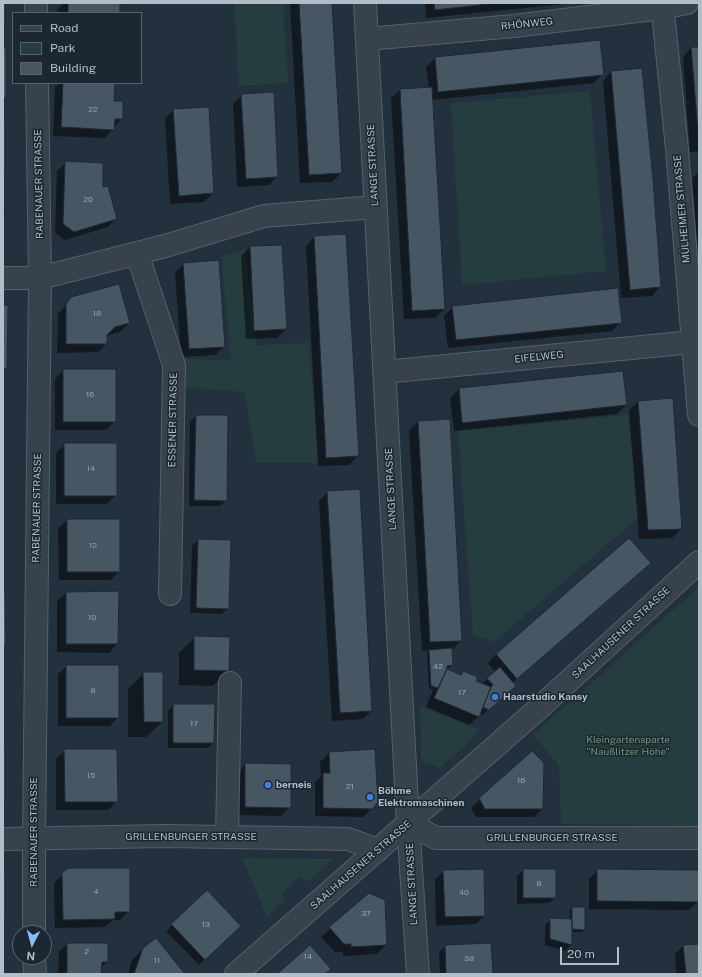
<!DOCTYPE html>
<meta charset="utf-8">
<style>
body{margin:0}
#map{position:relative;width:702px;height:977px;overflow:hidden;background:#23303d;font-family:"Public Sans",sans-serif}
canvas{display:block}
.frame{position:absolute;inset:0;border:4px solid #b3bdc8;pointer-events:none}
.legend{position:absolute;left:12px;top:12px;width:130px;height:72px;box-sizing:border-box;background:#1c2732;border:1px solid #58636e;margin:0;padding:5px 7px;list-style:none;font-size:12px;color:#b3bdc8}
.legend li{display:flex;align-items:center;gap:8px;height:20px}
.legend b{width:20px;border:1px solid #58636e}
.north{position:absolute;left:12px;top:925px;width:40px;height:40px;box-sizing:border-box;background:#1c2732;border:1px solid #58636e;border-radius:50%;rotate:186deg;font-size:11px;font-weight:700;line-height:16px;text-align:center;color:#b3bdc8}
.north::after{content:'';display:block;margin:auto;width:14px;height:18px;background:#88bdf8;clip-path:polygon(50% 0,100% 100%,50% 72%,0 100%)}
.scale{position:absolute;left:560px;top:947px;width:59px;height:18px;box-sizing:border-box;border:2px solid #b3bdc8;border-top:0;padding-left:5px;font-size:12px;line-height:14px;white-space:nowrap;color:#b3bdc8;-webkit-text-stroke:3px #1c2732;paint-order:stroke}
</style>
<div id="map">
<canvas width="702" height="977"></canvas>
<div class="frame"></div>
<ul class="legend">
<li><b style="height:5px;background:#37424d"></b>Road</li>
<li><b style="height:11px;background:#253d3e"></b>Park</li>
<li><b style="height:11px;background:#475663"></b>Building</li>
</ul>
<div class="north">N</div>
<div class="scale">20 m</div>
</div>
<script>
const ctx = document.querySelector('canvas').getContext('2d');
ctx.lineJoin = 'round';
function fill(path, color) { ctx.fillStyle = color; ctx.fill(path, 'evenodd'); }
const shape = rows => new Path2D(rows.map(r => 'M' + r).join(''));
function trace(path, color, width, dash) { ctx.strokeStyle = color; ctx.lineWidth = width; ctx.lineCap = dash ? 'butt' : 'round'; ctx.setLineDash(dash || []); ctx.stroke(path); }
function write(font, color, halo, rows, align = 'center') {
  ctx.font = font + ' "Public Sans",sans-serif'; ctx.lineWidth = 3; ctx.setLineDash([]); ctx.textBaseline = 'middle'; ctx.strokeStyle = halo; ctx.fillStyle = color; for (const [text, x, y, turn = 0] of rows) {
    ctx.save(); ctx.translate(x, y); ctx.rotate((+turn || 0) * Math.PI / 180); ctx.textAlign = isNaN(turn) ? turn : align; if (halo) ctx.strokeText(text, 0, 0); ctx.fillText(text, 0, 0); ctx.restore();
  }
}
const green = shape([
 [234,3,283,3,288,83,239,86],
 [590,91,606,271,462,285,451,103],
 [245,249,256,345,309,343,319,463,256,463,245,392,178,387,179,359,231,360,221,256],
 [628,415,639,517,494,642,473,634,458,431],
 [699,587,699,826,561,824,559,765,533,735],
 [420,706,481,730,440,768,421,760],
 [242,858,333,859,308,882,300,876,282,893,285,900,267,917]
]);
const shadow = shape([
 [64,3,119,3,119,13,57,13,57,10],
 [290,3,331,3,341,173,332,182,300,183],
 [425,3,574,3,426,18],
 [599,41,602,74,594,83,432,100,444,309,435,318,404,319,391,98,400,90,429,88,426,67,435,58],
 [691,48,699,48,699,151,690,152,683,57],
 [611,72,660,287,652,296,621,298,603,81],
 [60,83,114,83,113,102,122,118,105,138,53,136,55,87],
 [242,95,277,177,269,185,237,187,233,104],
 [173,110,213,193,204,202,170,204,165,119],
 [66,163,102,188,116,218,108,227,65,240,55,233,57,171],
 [699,172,699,264,692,178],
 [314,237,358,456,349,465,318,466,306,246],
 [281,246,286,329,277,338,246,339,241,256,250,247],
 [184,264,224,347,215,355,181,357,175,273],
 [72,298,129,323,120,332,106,336,106,344,98,352,57,353,58,314],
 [453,307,621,322,612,331,448,348,444,316],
 [64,370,115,421,106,430,55,430,55,379],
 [623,372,626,405,617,414,454,431,450,398,459,389],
 [638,402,681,529,672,538,639,539,629,410],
 [196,416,227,416,226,500,220,506,189,506,190,422],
 [449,420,461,640,453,649,451,649,452,665,449,668,442,668,460,675,463,672,475,682,482,684,495,672,488,663,496,654,641,571,512,683,509,691,482,715,479,714,478,717,469,725,426,707,433,690,429,688,427,653,430,650,422,651,409,430,418,422],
 [65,444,116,495,107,504,56,504,56,453],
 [328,492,371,711,363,719,332,721,319,501],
 [67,520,119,572,110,580,59,580,58,529],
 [198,540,228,608,222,614,190,613,192,546],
 [66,593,117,644,109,653,57,652,57,601],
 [195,637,228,670,213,686,179,685,179,653],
 [67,666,118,717,110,726,58,726,58,674],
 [144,673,162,722,146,737,128,737,128,689],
 [173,705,213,743,208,748,168,748,168,711],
 [65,750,116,802,108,810,56,810,56,759],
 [374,750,372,808,363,817,315,816,315,782,321,776,320,762,329,753],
 [246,764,290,807,281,816,237,815,237,773],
 [480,799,542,809,534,817,476,817,471,808],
 [523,870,555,898,549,903,517,904,517,876],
 [598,870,698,901,689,910,589,909,589,879],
 [444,871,484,916,476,924,436,926,435,880],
 [63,874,129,911,120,920,113,920,105,927,55,928,54,883],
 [207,892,240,926,199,965,166,931],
 [369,894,384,901,386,945,377,954,343,956,343,952,335,952,321,937],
 [573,908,584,929,582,932,571,932,571,945,565,951,545,945,545,925,551,919,570,920,570,911],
 [67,944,107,962,101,968,100,974,58,974,59,952],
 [699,945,699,974,676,974,675,954,683,946],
 [445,946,492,974,440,974,439,952],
 [144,948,184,974,128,974,132,960]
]);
const building = shape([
 [3,3,5,3,5,25,3,25,3,3],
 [68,3,120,3,120,13,68,13,68,3],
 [299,3,332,3,342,173,309,175,299,3],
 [434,3,498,3,435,10,434,3],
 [600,40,604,75,438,92,435,57,600,40],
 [691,47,699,47,699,144,691,47],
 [3,48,6,48,6,98,3,98,3,48],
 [642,68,653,179,661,287,630,290,611,71,642,68],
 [63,83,115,83,114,101,123,101,123,119,115,119,114,130,61,127,63,83],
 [432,87,445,309,412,311,400,89,432,87],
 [274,92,278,177,246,179,241,94,274,92],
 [209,107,214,193,179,196,173,109,209,107],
 [3,122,5,122,5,172,3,172,3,122],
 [65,161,103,163,103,187,108,186,117,219,74,232,63,224,65,161],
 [3,197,5,197,3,246,3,197],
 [346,234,359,456,326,458,314,236,346,234],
 [282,245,287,329,254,331,250,246,282,245],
 [219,260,225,347,189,349,183,263,219,260],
 [119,284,130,323,115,327,107,335,107,344,66,344,66,304,71,297,119,284],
 [618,288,622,323,456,340,452,306,618,288],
 [3,305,8,305,7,369,3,369,3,305],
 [63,369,116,369,116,422,63,422,63,369],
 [623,371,627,405,462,423,459,388,623,371],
 [673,398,682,529,648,530,638,401,673,398],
 [196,415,228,415,227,501,194,500,196,415],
 [450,419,462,641,430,642,418,421,450,419],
 [64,443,117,443,117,496,64,496,64,443],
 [360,489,372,711,340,713,327,491,360,489],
 [67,519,120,519,120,572,67,572,67,519],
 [629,538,651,563,517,679,496,654,629,538],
 [198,539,231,540,229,609,196,608,198,539],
 [119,591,118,644,66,644,66,592,119,591],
 [3,592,5,592,6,645,3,646,3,592],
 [194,636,230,637,229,671,194,670,194,636],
 [452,648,453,665,447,666,447,669,438,688,431,686,429,650,452,648],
 [66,665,119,665,119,718,66,718,66,665],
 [500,667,516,686,489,710,483,707,491,687,493,685,487,678,500,667],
 [447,669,461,675,463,671,478,677,476,681,491,687,479,717,434,698,447,669],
 [143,672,163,672,163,722,144,722,143,672],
 [3,675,4,675,4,720,3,720,3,675],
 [173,704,215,704,214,743,173,743,173,704],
 [3,748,5,748,5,802,3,803,3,748],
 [64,749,117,749,118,802,65,802,64,749],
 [375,749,378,802,372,809,323,808,323,773,330,773,329,752,375,749],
 [532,751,544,763,543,809,485,809,479,798,532,751],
 [245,763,291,764,291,808,245,807,245,763],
 [68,868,130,868,130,912,115,912,115,919,63,920,62,873,68,868],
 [484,869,485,916,445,917,443,870,484,869],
 [523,869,556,869,556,898,523,898,523,869],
 [597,869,699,870,699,902,597,901,597,869],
 [3,873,5,875,5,917,3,917,3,873],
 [207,890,241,926,205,960,171,924,207,890],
 [369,893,385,900,387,945,351,947,351,944,344,944,329,927,369,893],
 [572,907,585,907,585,930,572,929,572,907],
 [550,918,572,919,572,945,550,939,550,918],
 [156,938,185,974,134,974,143,948,156,938],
 [67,943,108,943,108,962,102,962,101,974,67,974,67,943],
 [491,943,493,974,446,974,445,945,491,943],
 [699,944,699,974,686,974,683,945,699,944],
 [310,945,331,969,325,974,277,974,310,945]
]);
const minor = shape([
 [365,3,408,823,418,974],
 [662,3,677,149,699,415],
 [36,13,36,3],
 [367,39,514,26,662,8,687,3],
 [137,253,174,365,170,594],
 [3,278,40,278,165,246,264,216,375,207],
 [384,372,693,342],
 [408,823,436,838,699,838],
 [227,837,230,683],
 [3,839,165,836,348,839,378,850],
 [34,933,34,840,40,278,37,83],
 [34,957,35,974],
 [236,974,538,709,699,562]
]);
const markers = [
 [495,697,4,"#3f7fe0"],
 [268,785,4,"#3f7fe0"],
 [370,797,4,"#3f7fe0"]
];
const numberNames = [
 ["22",93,110],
 ["20",88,200],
 ["18",97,314],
 ["16",90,395],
 ["14",91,469],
 ["12",93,546],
 ["10",92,618],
 ["42",438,667],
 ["8",93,691],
 ["17",462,693],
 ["17",194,724],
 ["15",91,776],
 ["16",521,781],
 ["21",350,787],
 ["8",539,884],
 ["4",96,892],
 ["40",464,893],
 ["37",366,914],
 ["13",206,925],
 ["2",87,952],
 ["14",308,957],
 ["38",469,959],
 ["11",157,961]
];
const streetNames = [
 ["RHÖNWEG",527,24,-6],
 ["LANGE STRASSE",373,165,-93],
 ["RABENAUER STRASSE",39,184,-91],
 ["MÜLHEIMER STRASSE",682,209,-95],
 ["EIFELWEG",539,357,-6],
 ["ESSENER STRASSE",173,420,-89],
 ["LANGE STRASSE",391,489,-93],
 ["RABENAUER STRASSE",37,508,-89],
 ["SAALHAUSENER STRASSE",621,633,-43],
 ["RABENAUER STRASSE",34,832,-90],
 ["GRILLENBURGER STRASSE",191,837],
 ["GRILLENBURGER STRASSE",552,838],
 ["SAALHAUSENER STRASSE",361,865,-41],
 ["LANGE STRASSE",412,884,-93]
];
const poiNames = [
 ["Haarstudio Kansy",503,697],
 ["berneis",276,785],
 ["Böhme",378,791],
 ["Elektromaschinen",378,803]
];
const parkNames = [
 ["Kleingartensparte",628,740],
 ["\"Naußlitzer Höhe\"",628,752]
];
fill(green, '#253d3e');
fill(shadow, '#0007');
fill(building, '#475663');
trace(building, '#1e2934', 1);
trace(minor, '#55606b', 24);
trace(minor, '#37424d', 22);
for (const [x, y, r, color] of markers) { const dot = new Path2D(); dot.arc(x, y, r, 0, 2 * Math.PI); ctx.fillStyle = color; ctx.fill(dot); trace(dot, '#1c2732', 1.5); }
write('8px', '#98a3af', null, numberNames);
write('10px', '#b3bdc8', '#1c2732', streetNames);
write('bold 10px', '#b3bdc8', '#1c2732', poiNames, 'left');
write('10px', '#6a9971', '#1c2732', parkNames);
</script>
